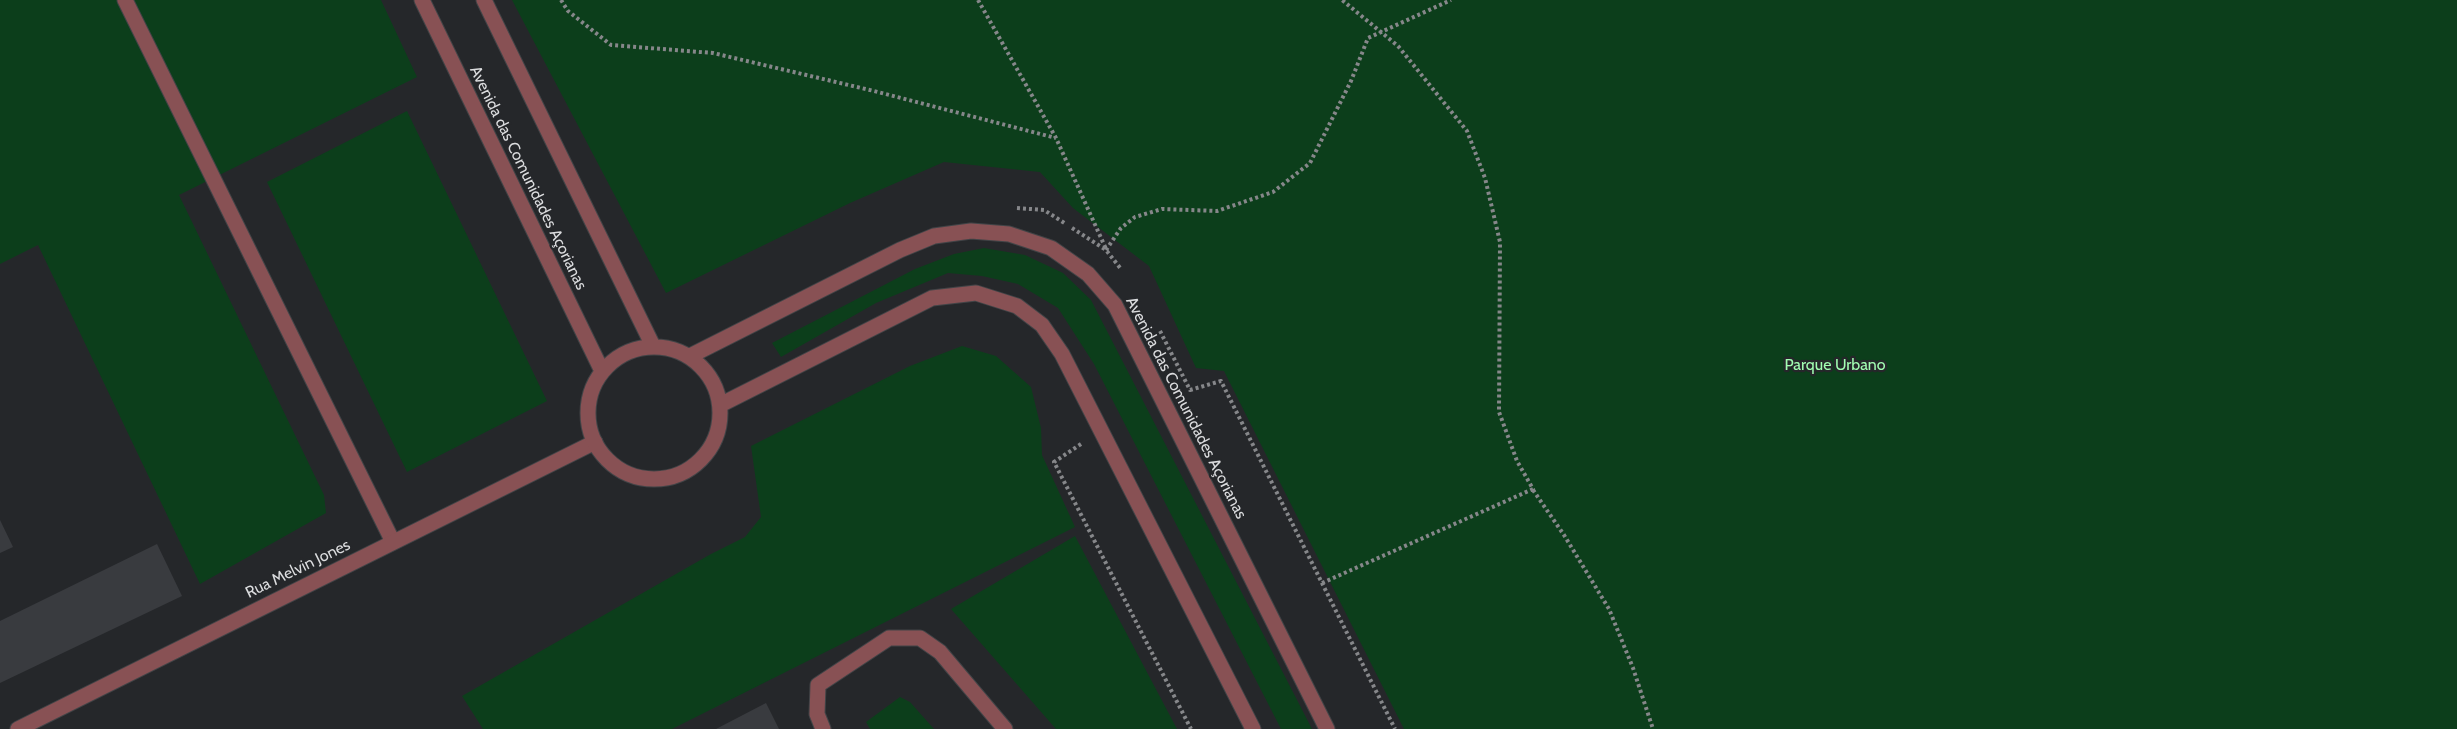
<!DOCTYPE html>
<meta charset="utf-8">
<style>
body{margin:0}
canvas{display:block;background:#25272a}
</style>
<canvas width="2457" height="729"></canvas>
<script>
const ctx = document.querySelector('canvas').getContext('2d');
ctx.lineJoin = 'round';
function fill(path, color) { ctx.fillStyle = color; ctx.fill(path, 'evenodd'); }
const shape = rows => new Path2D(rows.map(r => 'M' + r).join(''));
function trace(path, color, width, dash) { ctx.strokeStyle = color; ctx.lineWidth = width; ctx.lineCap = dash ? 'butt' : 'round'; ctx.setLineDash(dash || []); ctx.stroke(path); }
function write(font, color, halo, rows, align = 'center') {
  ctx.font = font + ' Cabin,sans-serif'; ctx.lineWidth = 4.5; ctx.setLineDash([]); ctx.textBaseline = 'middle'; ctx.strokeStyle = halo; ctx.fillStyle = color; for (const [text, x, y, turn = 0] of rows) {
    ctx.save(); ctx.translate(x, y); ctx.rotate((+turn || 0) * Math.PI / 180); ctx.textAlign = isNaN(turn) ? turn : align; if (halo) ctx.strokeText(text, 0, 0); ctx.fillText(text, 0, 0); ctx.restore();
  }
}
const green = shape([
 [0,0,381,0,417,77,179,195,324,495,326,513,200,584,38,245,0,264],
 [512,0,2457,0,2457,729,1404,729,1224,371,1196,368,1149,266,1073,208,1040,172,944,162,850,203,666,293],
 [407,111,547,401,407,472,267,182],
 [984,248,1025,255,1063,273,1091,300,1312,729,1281,729,1094,364,1058,308,1018,284,982,276,948,273,876,303,781,357,772,343,915,269,954,254],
 [962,346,996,356,1031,387,1041,428,1042,455,1075,527,672,729,483,729,462,696,711,554,745,537,761,517,751,446,910,366],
 [1075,536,1177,729,1056,729,951,609],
 [900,697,910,702,934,729,870,729,866,722]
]);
const building = shape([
 [0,520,13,547,0,553],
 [157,544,182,596,0,683,0,621],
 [766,703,779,729,716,729]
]);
const path = shape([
 [561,0,568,11,611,45,713,53,874,91,1056,138],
 [978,0,1056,138,1106,249],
 [1017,208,1044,210,1066,224],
 [1072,228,1106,250,1121,269],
 [1106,250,1121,228,1135,217,1162,209,1217,211,1273,192,1310,163,1351,81,1368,38,1451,0],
 [1160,331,1190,390,1221,381,1395,729],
 [1081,444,1054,462,1191,729],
 [1533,490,1564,535,1609,609,1633,668,1653,729],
 [1322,583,1533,489,1517,461,1499,412,1500,242,1485,178,1467,131,1398,46,1342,0]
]);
const service = shape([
 [125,0,393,542]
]);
const minor = shape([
 [18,729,595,442],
 [823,729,817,714,818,685,889,638,920,638,940,652,1005,729]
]);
const tertiary = shape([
 [422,0,602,371],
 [484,0,653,346],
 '588 413a66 66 0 1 1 132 0a66 66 0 1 1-132 0Z',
 [690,356,900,250,934,236,971,231,1009,234,1051,248,1088,274,1115,305,1327,729],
 [720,405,932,298,976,293,1017,306,1042,325,1062,354,1253,729]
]);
const streetNames = [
 ["Avenida das Comunidades Açorianas",528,178,64],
 ["Avenida das Comunidades Açorianas",1186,408,63],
 ["Rua Melvin Jones",298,569,-26]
];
const parkNames = [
 ["Parque Urbano",1835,365]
];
fill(green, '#0c3e1b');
fill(building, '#393b3f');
trace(service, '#424447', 17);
trace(minor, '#424447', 17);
trace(tertiary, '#424447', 17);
trace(path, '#86878a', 4, [3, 3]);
trace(service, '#885154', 15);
trace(minor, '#885154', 15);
trace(tertiary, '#885154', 15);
write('16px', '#dbdcde', '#25272a', streetNames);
write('16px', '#a2fdb2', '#25272a', parkNames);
</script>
